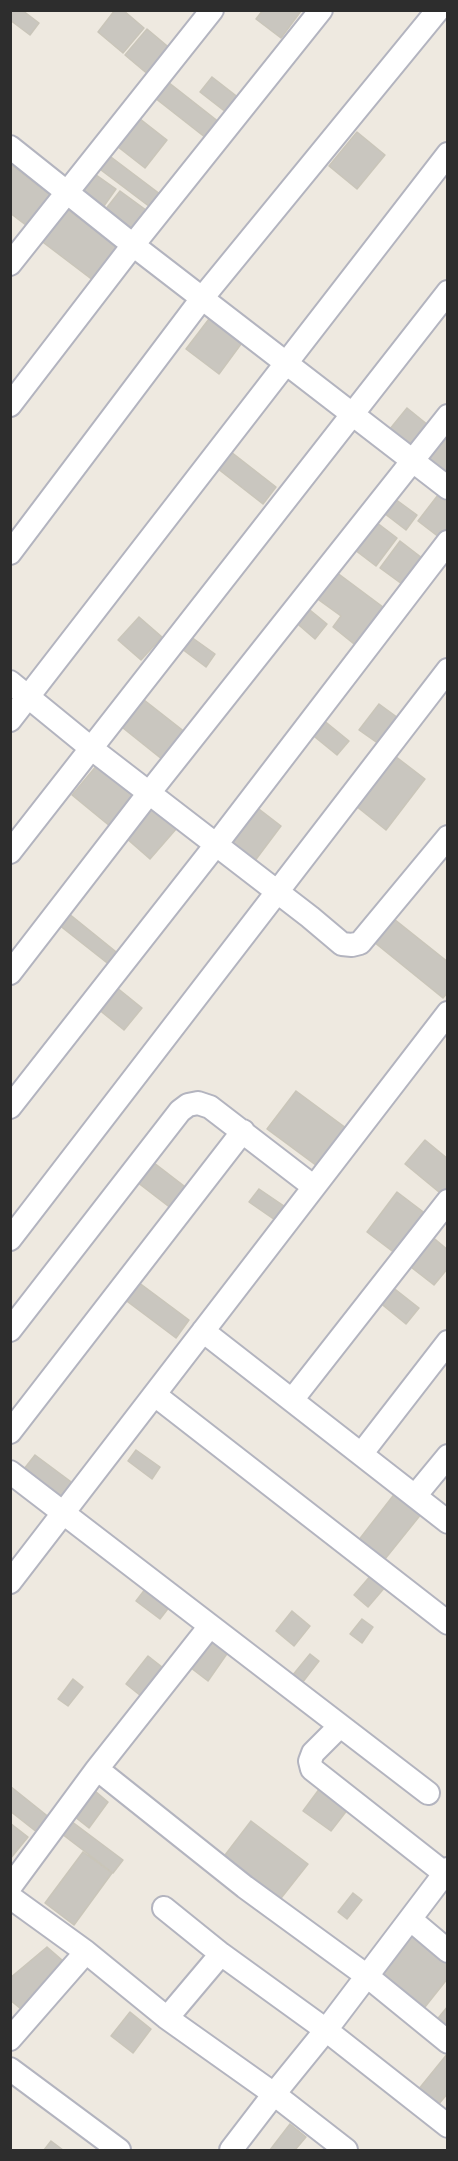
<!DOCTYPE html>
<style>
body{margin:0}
#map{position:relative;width:458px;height:2161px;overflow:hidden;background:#eee9e0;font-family:"Open Sans",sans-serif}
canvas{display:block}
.frame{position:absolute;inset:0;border:12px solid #2d2d2d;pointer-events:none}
</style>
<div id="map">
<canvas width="458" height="2161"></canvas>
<div class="frame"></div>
</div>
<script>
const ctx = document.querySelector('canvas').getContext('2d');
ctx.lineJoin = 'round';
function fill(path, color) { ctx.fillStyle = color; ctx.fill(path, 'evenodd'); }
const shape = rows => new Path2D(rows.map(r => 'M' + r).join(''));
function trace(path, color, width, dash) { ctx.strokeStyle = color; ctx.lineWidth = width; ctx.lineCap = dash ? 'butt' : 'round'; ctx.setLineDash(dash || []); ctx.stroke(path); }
const building = shape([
 [10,10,22,10,39,23,30,35,10,20,10,10],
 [115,10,123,10,144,28,123,53,98,32,115,10],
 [263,10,300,10,301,11,281,38,256,19,263,10],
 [147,29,172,50,150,76,125,55,147,29],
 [212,77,239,98,227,113,200,92,212,77],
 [168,82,219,122,206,138,155,98,168,82],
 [135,115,167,140,145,168,113,143,135,115],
 [357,132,385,155,357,189,329,166,357,132],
 [107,154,160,194,150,207,97,167,107,154],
 [10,164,54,198,31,229,10,213,10,164],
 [92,172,116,189,99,213,75,196,92,172],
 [120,191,146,210,128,234,101,215,120,191],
 [64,207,119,248,94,281,40,240,64,207],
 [212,315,244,340,219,374,186,349,212,315],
 [407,408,433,429,411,456,385,435,407,408],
 [448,431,448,479,423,462,448,431],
 [226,448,276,487,263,504,213,465,226,448],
 [438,495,448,503,448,536,444,541,418,521,438,495],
 [391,496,417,515,406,530,380,510,391,496],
 [372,519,397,538,376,566,351,547,372,519],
 [400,541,426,561,406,587,380,568,400,541],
 [332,569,387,610,359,648,333,627,341,616,312,595,332,569],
 [305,606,327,624,315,639,293,620,305,606],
 [139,617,162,637,141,660,118,640,139,617],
 [187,634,215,654,206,667,178,646,187,634],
 [139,696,190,736,168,764,118,724,139,696],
 [379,704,405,723,386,749,359,730,379,704],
 [322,719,349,741,337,755,310,733,322,719],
 [395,756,425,779,386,830,356,806,395,756],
 [98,764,136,795,111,827,72,795,98,764],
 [153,806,177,828,150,859,126,838,153,806],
 [255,806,281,826,251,866,225,846,255,806],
 [68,913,120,955,111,966,59,925,68,913],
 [389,915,448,962,448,992,443,998,369,938,389,915],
 [116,987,142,1008,124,1030,98,1009,116,987],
 [296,1091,346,1128,317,1166,267,1129,296,1091],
 [425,1140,448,1159,448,1195,445,1197,405,1164,425,1140],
 [149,1159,188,1189,172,1209,133,1179,149,1159],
 [259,1189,284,1206,275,1220,249,1202,259,1189],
 [397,1192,426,1214,396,1254,367,1232,397,1192],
 [430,1235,448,1250,448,1268,434,1285,407,1264,430,1235],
 [134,1279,189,1320,176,1338,120,1296,134,1279],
 [391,1286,419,1308,406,1324,379,1302,391,1286],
 [136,1450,160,1467,152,1479,128,1461,136,1450],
 [35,1455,74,1484,62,1499,24,1469,35,1455],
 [396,1492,422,1513,385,1559,358,1541,396,1492],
 [372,1574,386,1586,368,1607,354,1595,372,1574],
 [146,1588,170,1606,160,1619,136,1601,146,1588],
 [292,1611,310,1626,294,1646,276,1631,292,1611],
 [362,1619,373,1627,362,1643,350,1634,362,1619],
 [214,1636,231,1648,208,1681,191,1668,214,1636],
 [310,1654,319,1661,302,1683,292,1676,310,1654],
 [148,1656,162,1667,141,1696,126,1684,148,1656],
 [73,1679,83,1687,68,1706,58,1699,73,1679],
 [10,1786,50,1818,38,1833,10,1811,10,1786],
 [320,1788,348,1809,331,1831,303,1811,320,1788],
 [95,1791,108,1802,89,1828,75,1817,95,1791],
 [67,1818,123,1860,113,1873,58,1831,67,1818],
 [251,1821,308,1864,278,1902,222,1859,251,1821],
 [10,1823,28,1837,10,1859,10,1823],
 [83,1852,112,1873,74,1925,45,1903,83,1852],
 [353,1893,362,1900,347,1919,338,1912,353,1893],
 [406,1930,448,1963,448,1978,421,2012,372,1974,406,1930],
 [47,1947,62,1960,21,2009,10,2000,10,1978,47,1947],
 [448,2006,448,2031,435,2022,448,2006],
 [130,2012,151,2029,133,2053,111,2036,130,2012],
 [448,2053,448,2093,438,2105,418,2090,448,2053],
 [290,2124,306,2137,295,2150,270,2150,290,2124],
 [51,2141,63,2150,44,2150,51,2141]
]);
const minor = shape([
 [10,147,133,245,448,488],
 [10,264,212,10],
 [10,405,133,245,321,10],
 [10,553,203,297,438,10],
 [10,682,92,749,310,917,342,944,352,945,360,943,448,837],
 [10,720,448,154],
 [10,852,448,292],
 [10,973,149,793,448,416],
 [10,1107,215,846,448,542],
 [10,1239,448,670],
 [10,1330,180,1111,188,1105,198,1103,210,1107,314,1187],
 [203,1331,448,1522],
 [155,1395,448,1623],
 [292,1400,448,1201],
 [10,1432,243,1131],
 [362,1453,448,1342],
 [10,1472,428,1793],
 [415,1496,448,1456],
 [10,1582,448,1013],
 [340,1726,313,1753,310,1761,312,1769,448,1876],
 [97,1769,245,1887,367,1976,448,2042],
 [10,1887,97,1769,210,1626],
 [10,1897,86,1952,167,2018,274,2094,346,2150],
 [164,1908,221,1954,326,2030,448,2126],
 [410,1919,448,1951],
 [167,2018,221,1954],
 [10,2039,86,1952],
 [10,2069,119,2150],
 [231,2150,274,2094,326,2030,448,1869]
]);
fill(building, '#c9c6bf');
trace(building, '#c9c5b9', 1.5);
trace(minor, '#b3b4bf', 26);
trace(minor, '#fff', 22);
</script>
